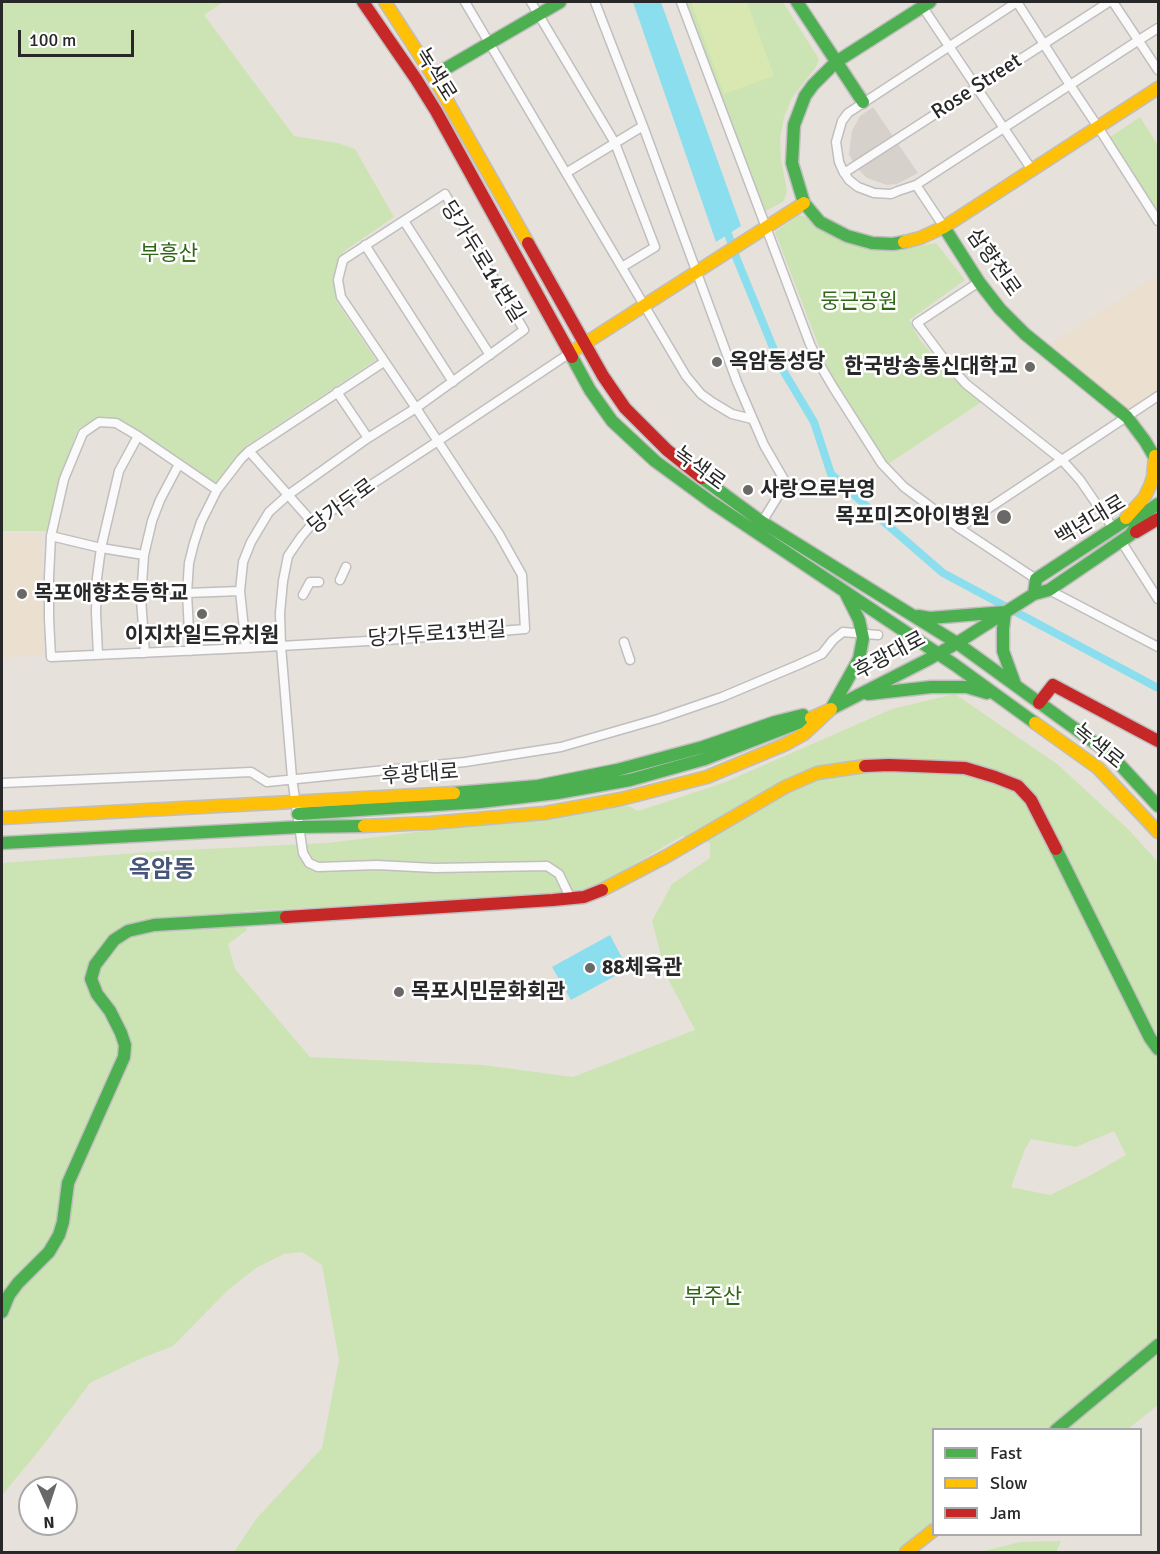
<!DOCTYPE html>
<meta charset="utf-8">
<style>
body{margin:0}
#map{position:relative;width:1160px;height:1554px;overflow:hidden;background:#e7e1dc;font-family:Signika,sans-serif}
canvas{display:block}
.frame{position:absolute;inset:0;border:3px solid #282828;pointer-events:none}
.legend{position:absolute;left:932px;top:1428px;width:210px;height:108px;box-sizing:border-box;background:#fff;border:2px solid #a9a9a9;margin:0;padding:8px 10px;list-style:none;font-size:18px;color:#282828}
.legend li{display:flex;align-items:center;gap:12px;height:30px}
.legend b{width:30px;border:2px solid #a9a9a9}
.north{position:absolute;left:18px;top:1476px;width:60px;height:60px;box-sizing:border-box;background:#fff;border:2px solid #a9a9a9;border-radius:50%;rotate:177deg;font-size:16px;font-weight:700;line-height:24px;text-align:center;color:#282828}
.north::after{content:'';display:block;margin:auto;width:21px;height:27px;background:#6b6967;clip-path:polygon(50% 0,100% 100%,50% 72%,0 100%)}
.scale{position:absolute;left:18px;top:30px;width:116px;height:27px;box-sizing:border-box;border:3px solid #282828;border-top:0;padding-left:8px;font-size:18px;line-height:21px;white-space:nowrap;color:#282828;-webkit-text-stroke:4px #fff;paint-order:stroke}
</style>
<div id="map">
<canvas width="1160" height="1554"></canvas>
<div class="frame"></div>
<ul class="legend">
<li><b style="height:8px;background:#4caf50"></b>Fast</li>
<li><b style="height:8px;background:#ffc107"></b>Slow</li>
<li><b style="height:8px;background:#c62828"></b>Jam</li>
</ul>
<div class="north">N</div>
<div class="scale">100 m</div>
</div>
<script>
const ctx = document.querySelector('canvas').getContext('2d');
ctx.lineJoin = 'round';
function fill(path, color) { ctx.fillStyle = color; ctx.fill(path, 'evenodd'); }
const shape = rows => new Path2D(rows.map(r => 'M' + r).join(''));
function trace(path, color, width, dash) { ctx.strokeStyle = color; ctx.lineWidth = width; ctx.lineCap = dash ? 'butt' : 'round'; ctx.setLineDash(dash || []); ctx.stroke(path); }
function write(font, color, halo, rows, align = 'center') {
  ctx.font = font + ' Signika,"Noto Sans KR",sans-serif'; ctx.lineWidth = 5; ctx.setLineDash([]); ctx.textBaseline = 'middle'; ctx.strokeStyle = halo; ctx.fillStyle = color; for (const [text, x, y, turn = 0] of rows) {
    ctx.save(); ctx.translate(x, y); ctx.rotate((+turn || 0) * Math.PI / 180); ctx.textAlign = isNaN(turn) ? turn : align; if (halo) ctx.strokeText(text, 0, 0); ctx.fillText(text, 0, 0); ctx.restore();
  }
}
const education = shape([
 [1158,274,1158,391,1132,409,1125,408,1077,369,1049,345],
 [2,533,41,533,44,655,2,658]
]);
const green = shape([
 [2,2,223,2,204,15,294,136,338,143,355,149,394,217,343,252,334,278,337,302,376,360,246,446,217,484,119,419,98,417,78,429,62,474,47,531,2,531],
 [685,2,783,2,819,59,816,67,792,98,784,117,780,139,781,160,787,191,784,201,764,212],
 [1140,117,1158,145,1158,212,1110,137],
 [799,215,807,217,838,240,872,250,902,249,936,243,965,280,909,320,920,340,956,382,983,401,888,464,828,370,775,232],
 [955,694,1057,764,1127,828,1157,861,1158,866,1158,1405,1128,1429,934,1430,933,1533,908,1542,921,1552,234,1552,256,1519,322,1448,339,1360,322,1265,302,1252,284,1254,256,1268,228,1290,173,1346,142,1358,90,1383,38,1452,2,1495,2,863,164,851,327,843,629,806,638,811,723,783,892,709],
 [682,836,710,843,710,858,672,884,652,921,666,975,695,1030,573,1077,483,1065,310,1057,235,969,228,944,247,930,245,911,543,896,581,890,599,885],
 [1114,1131,1126,1155,1091,1175,1050,1195,1011,1187,1025,1149,1031,1139,1076,1147],
 [1061,1541,1056,1552,980,1552,1020,1542]
]);
const pitch = shape([
 [691,2,747,2,774,76,724,94]
]);
const plaza = shape([
 [873,107,918,173,897,184,887,185,867,178,855,166,849,154,852,131,860,116]
]);
const water = shape([
 [633,2,661,2,741,226,716,242],
 [610,935,628,969,571,1000,552,967]
]);
const canal = shape([
 [725,225,736,257,781,367,814,422,831,474,883,521,943,573,1158,688]
]);
const street = shape([
 [465,2,686,376,701,394,712,402,732,414,752,419],
 [531,2,615,143,655,247,622,267],
 [595,2,643,126,737,382,764,445,786,483,762,522],
 [681,2,810,344,820,365,833,387,882,464,904,487,959,528,1036,579],
 [1113,2,1158,70],
 [922,6,1032,170],
 [1158,28,1139,40,1070,85,916,185,898,191,891,194,874,193,858,187,849,180,843,171,839,162,836,142,842,121,848,113,1017,2,1070,85,1098,127,1158,221],
 [566,173,643,126],
 [844,173,1109,2],
 [916,185,944,227],
 [404,221,490,355],
 [365,245,453,382],
 [979,282,917,323,947,363,966,384,1062,460,1080,480,1113,528],
 [570,353,438,441,313,523,301,537,288,556,283,581,280,613,281,646,292,778,303,853,309,863,318,867,377,865,435,868,547,866,559,874,570,897],
 [337,392,368,438],
 [313,523,249,451,384,362],
 [959,528,1158,396],
 [51,536,101,548,144,555,141,599,145,653],
 [1121,541,1158,599],
 [144,555,152,521,160,500,179,464],
 [340,580,346,567],
 [1049,590,1158,647],
 [187,593,240,591],
 [303,595,310,582,319,582],
 [624,642,630,660],
 [246,648,402,639,525,629,522,575,499,534,416,408,341,297,338,280,343,260,445,194,524,330,416,408,368,438,288,495,269,512,251,542,243,562,240,591,246,648,51,657,49,619,49,577,51,536,64,479,83,433,99,422,116,423,138,436,217,490,241,459,249,451],
 [190,651,187,593,189,563,194,543,201,522,217,490],
 [98,655,96,613,97,578,101,548,119,471,138,436],
 [2,783,251,772,267,782,465,762,561,747,658,719,722,697,798,665,822,654,833,640,843,632,878,635]
]);
const fast = shape([
 [797,2,863,102],
 [433,76,560,2],
 [944,227,979,282,1000,309,1025,334,1127,417,1145,441,1158,463],
 [904,242,893,244,872,243,847,236,820,222,804,203,792,163,794,125,805,96,813,85,836,62,930,2],
 [572,357,590,390,612,421,655,461,711,502,955,665,1035,723],
 [702,478,762,522,957,643,1110,754,1158,806],
 [1034,594,1036,579,1123,522,1149,510,1158,504],
 [918,616,930,618,1005,612,1003,629,1003,651,1015,684],
 [868,694,931,687,967,687,987,693],
 [831,709,927,660,957,643,1034,594,1049,590,1130,535,1149,510],
 [831,709,859,659,863,638,859,620,845,592],
 [454,793,538,786,617,770,703,747,775,722,803,715],
 [298,814,480,802,557,793,630,780,705,759,811,718],
 [2,843,300,827,364,826],
 [1056,849,1150,1038,1158,1049],
 [2,1312,9,1295,18,1283,49,1252,59,1235,63,1222,68,1183,124,1057,125,1045,121,1033,110,1011,97,994,91,979,95,965,114,940,128,931,154,925,286,917],
 [1056,1430,1158,1345]
]);
const slow = shape([
 [385,2,433,76,528,243],
 [904,242,920,238,944,227,1158,88],
 [570,353,804,203],
 [1126,518,1144,498,1150,486,1153,477,1155,456],
 [1035,723,1098,768,1158,832],
 [2,818,454,793],
 [364,826,430,823,545,813,621,799,707,777,786,744,804,734,831,709,811,718],
 [602,890,667,856,785,787,817,773,865,766],
 [906,1552,934,1530]
]);
const jam = shape([
 [363,2,416,79,436,111,572,357],
 [528,243,603,376,625,408,667,450,702,478],
 [1136,532,1158,519],
 [1039,703,1053,685,1158,741],
 [865,766,889,765,965,768,995,777,1018,786,1031,800,1056,849],
 [286,917,553,900,584,897,602,890]
]);
const markers = [
 [717,362,6,"#6b6967"],
 [1030,367,6,"#6b6967"],
 [748,490,6,"#6b6967"],
 [1004,517,8,"#6b6967"],
 [22,594,6,"#6b6967"],
 [202,614,6,"#6b6967"],
 [590,968,6,"#6b6967"],
 [399,992,6,"#6b6967"]
];
const streetNames = [
 ["녹색로",435,75,58],
 ["Rose Street",977,87,-33],
 ["당가두로14번길",482,262,58],
 ["삼향천로",993,263,55],
 ["녹색로",699,469,36],
 ["당가두로",342,507,-36],
 ["백년대로",1091,521,-31],
 ["당가두로13번길",437,635,-4],
 ["후광대로",890,656,-28],
 ["녹색로",1098,747,39],
 ["후광대로",420,775,-4]
];
const parkNames = [
 ["부흥산",169,254],
 ["둥근공원",859,302],
 ["부주산",713,1297]
];
const poiNames = [
 ["옥암동성당",729,362],
 ["한국방송통신대학교",1018,367,"right"],
 ["사랑으로부영",760,490],
 ["목포미즈아이병원",990,517,"right"],
 ["목포애향초등학교",34,594],
 ["이지차일드유치원",202,636,"center"],
 ["88체육관",602,968],
 ["목포시민문화회관",411,992]
];
const quarterNames = [
 ["옥암동",162,871]
];
fill(education, '#ebdfd0');
fill(green, '#cce4b3');
fill(pitch, '#d9e8b0');
fill(plaza, '#d7d1cc');
fill(water, '#8bdeee');
trace(canal, '#8bdeee', 8);
trace(street, '#c0bebe', 11);
trace(fast, '#c0bebe', 15);
trace(slow, '#c0bebe', 15);
trace(jam, '#c0bebe', 15);
trace(street, '#fbfafa', 8);
trace(fast, '#4caf50', 12);
trace(slow, '#ffc107', 12);
trace(jam, '#c62828', 12);
for (const [x, y, r, color] of markers) { const dot = new Path2D(); dot.arc(x, y, r, 0, 2 * Math.PI); ctx.fillStyle = color; ctx.fill(dot); trace(dot, '#fff', 2); }
write('21px', '#282828', '#fff', streetNames);
write('21px', '#2f6715', '#fff', parkNames);
write('bold 21px', '#282828', '#fff', poiNames, 'left');
write('bold 24px', '#46557a', '#fff', quarterNames);
</script>
